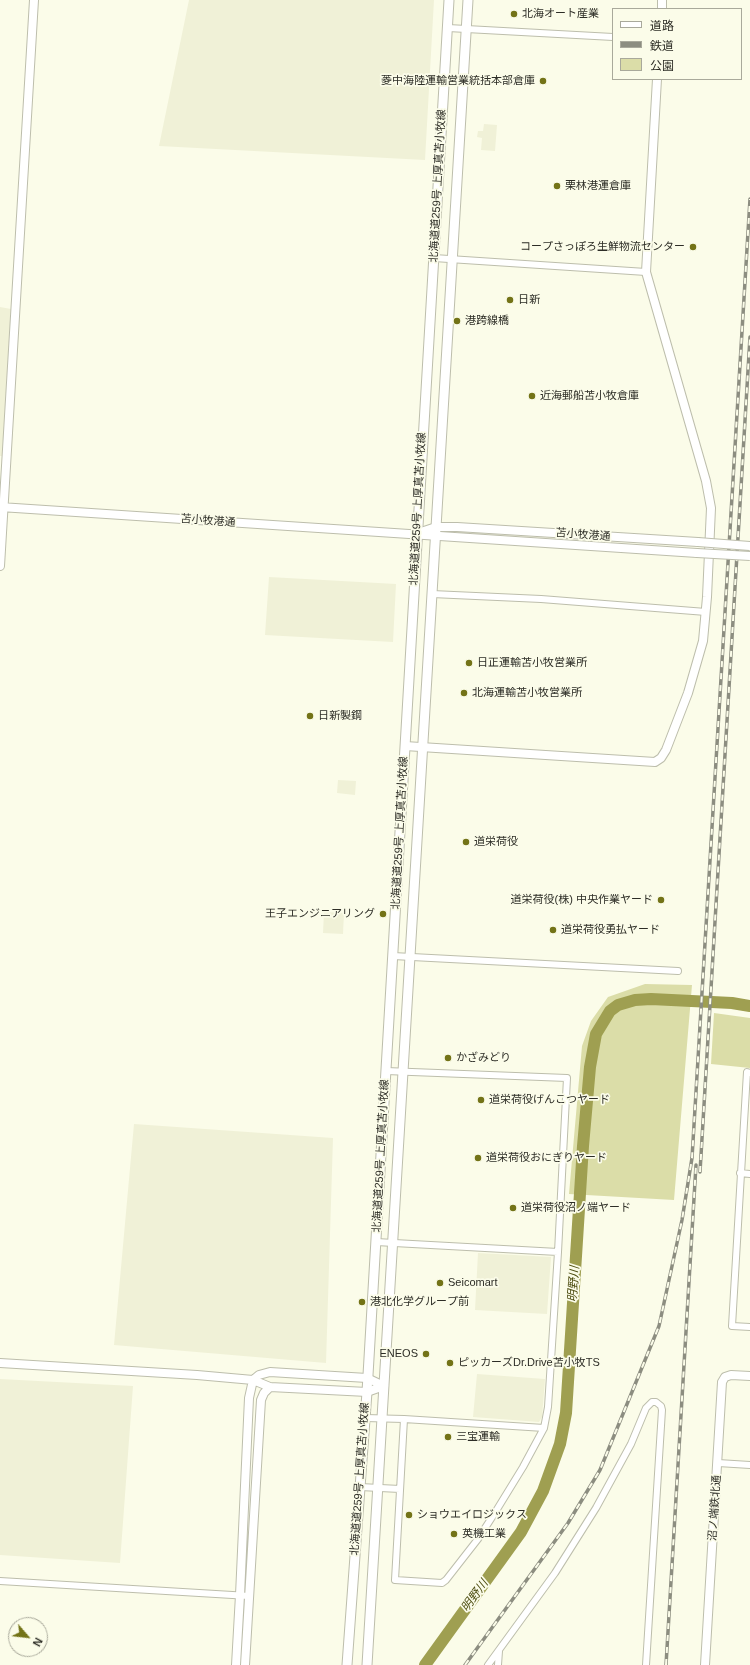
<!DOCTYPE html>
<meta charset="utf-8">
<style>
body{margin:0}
#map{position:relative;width:750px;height:1665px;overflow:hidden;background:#fbfce9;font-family:Arial,"Noto Sans JP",sans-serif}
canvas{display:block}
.legend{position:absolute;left:612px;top:8px;width:130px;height:72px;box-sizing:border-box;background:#fbfce9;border:1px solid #a9a99b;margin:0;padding:5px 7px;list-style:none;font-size:12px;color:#2d2d26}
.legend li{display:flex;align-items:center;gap:8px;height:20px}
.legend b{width:20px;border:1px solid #a9a99b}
.north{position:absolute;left:8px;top:1617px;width:40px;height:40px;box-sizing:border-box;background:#fbfce9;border:1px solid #a9a99b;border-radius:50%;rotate:118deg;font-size:11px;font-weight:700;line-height:16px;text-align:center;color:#2d2d26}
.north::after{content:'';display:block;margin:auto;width:14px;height:18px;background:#737317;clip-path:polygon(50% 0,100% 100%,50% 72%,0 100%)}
</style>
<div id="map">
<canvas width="750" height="1665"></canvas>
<ul class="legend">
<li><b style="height:5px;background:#fff"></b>道路</li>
<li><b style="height:5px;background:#8c8d80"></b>鉄道</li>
<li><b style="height:11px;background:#dbdda8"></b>公園</li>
</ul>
<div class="north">N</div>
</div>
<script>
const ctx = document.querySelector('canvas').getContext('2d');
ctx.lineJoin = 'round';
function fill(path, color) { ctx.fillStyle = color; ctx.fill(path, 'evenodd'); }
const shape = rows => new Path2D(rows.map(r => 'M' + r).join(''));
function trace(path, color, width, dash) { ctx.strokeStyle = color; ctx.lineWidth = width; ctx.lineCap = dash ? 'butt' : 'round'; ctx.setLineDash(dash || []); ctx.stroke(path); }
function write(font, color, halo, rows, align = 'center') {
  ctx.font = font + ' Arial,"Noto Sans JP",sans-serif'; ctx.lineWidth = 3.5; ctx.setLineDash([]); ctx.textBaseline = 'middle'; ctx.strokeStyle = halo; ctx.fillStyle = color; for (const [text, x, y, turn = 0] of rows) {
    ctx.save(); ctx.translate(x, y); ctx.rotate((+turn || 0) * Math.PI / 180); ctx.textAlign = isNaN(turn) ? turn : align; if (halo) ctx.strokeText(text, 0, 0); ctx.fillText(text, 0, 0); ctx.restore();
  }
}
const built = shape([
 [189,0,434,0,425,160,159,146],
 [484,124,497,125,495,151,481,150,482,138,477,137,478,131,483,131],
 [0,307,11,309,2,456,0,456],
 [269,577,396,584,393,642,265,635],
 [338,780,356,781,355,795,337,793],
 [324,912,344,913,343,934,323,933],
 [134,1124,333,1138,326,1363,114,1345],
 [478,1253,551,1257,547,1314,475,1310],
 [477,1374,545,1379,542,1417,539,1422,473,1417],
 [0,1379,133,1386,120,1563,0,1555]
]);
const green = shape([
 [645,984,692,985,674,1200,569,1194,582,1046,591,1021,608,997],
 [714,1013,750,1018,750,1068,711,1064]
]);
const river = shape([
 [425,1665,521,1532,543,1491,560,1444,566,1413,583,1146,590,1067,596,1034,610,1011,618,1005,635,1000,651,999,732,1003,750,1006]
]);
const minor = shape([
 [448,28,613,37],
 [434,258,646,272],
 [432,594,541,599,706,612],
 [393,956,678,971],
 [386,1071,567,1078,558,1252,548,1407,544,1428,523,1467,496,1511,478,1539,446,1580,442,1583,395,1580,404,1419,544,1428],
 [750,1073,747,1072,732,1326,750,1327],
 [740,1173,750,1174],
 [376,1242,558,1252],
 [365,1418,404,1419],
 [718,1463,750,1465],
 [360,1487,400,1489],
 [0,1581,249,1596],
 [488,1665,555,1573,596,1508,631,1444,646,1408,652,1402,656,1402,661,1406,662,1410,646,1665],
 [498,1665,499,1651]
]);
const tertiary = shape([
 [662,9,662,0],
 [0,507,697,553],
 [418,533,436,527,457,527,698,542],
 [0,566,34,0],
 [405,746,655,762,661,758,666,750,688,693,703,641,707,597,711,508,706,481,646,272,657,79],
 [0,1363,197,1375,253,1380,270,1387,367,1392,384,1386],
 [236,1665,240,1595,249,1398,253,1380,259,1375,270,1372,367,1378,384,1386],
 [245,1665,261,1400,264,1393,270,1387],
 [705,1665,722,1382,725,1377,731,1375,750,1376]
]);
const secondary = shape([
 [347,1665,367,1392,449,0],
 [367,1665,468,0]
]);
const rail = shape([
 [700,1172,750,337],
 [465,1665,568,1523,600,1470,659,1326,682,1220,692,1158,750,199],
 [666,1665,696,1165]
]);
const tertiaryBridge = shape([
 [698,542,750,546],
 [697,553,750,556]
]);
const markers = [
 [514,14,4,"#737317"],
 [543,81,4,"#737317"],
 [557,186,4,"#737317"],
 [693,247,4,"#737317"],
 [510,300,4,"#737317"],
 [457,321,4,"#737317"],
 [532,396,4,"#737317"],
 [469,663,4,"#737317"],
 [464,693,4,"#737317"],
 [310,716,4,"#737317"],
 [466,842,4,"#737317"],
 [661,900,4,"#737317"],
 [383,914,4,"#737317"],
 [553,930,4,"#737317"],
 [448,1058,4,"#737317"],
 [481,1100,4,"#737317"],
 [478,1158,4,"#737317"],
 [513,1208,4,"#737317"],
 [440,1283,4,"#737317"],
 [362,1302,4,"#737317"],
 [426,1354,4,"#737317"],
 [450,1363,4,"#737317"],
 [448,1437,4,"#737317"],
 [409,1515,4,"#737317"],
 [454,1534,4,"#737317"]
];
const poiNames = [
 ["北海オート産業",522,14],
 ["菱中海陸運輸営業統括本部倉庫",535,81,"right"],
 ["栗林港運倉庫",565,186],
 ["コープさっぽろ生鮮物流センター",685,247,"right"],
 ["日新",518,300],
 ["港跨線橋",465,321],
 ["近海郵船苫小牧倉庫",540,396],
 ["日正運輸苫小牧営業所",477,663],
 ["北海運輸苫小牧営業所",472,693],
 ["日新製鋼",318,716],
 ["道栄荷役",474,842],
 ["道栄荷役(株) 中央作業ヤード",653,900,"right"],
 ["王子エンジニアリング",375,914,"right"],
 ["道栄荷役勇払ヤード",561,930],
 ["かざみどり",456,1058],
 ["道栄荷役げんこつヤード",489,1100],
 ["道栄荷役おにぎりヤード",486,1158],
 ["道栄荷役沼ノ端ヤード",521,1208],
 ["Seicomart",448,1283],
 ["港北化学グループ前",370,1302],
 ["ENEOS",418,1354,"right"],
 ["ピッカーズDr.Drive苫小牧TS",458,1363],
 ["三宝運輸",456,1437],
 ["ショウエイロジックス",417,1515],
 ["英機工業",462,1534]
];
const streetNames = [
 ["北海道道259号 上厚真苫小牧線",438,186,-87],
 ["北海道道259号 上厚真苫小牧線",418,509,-87],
 ["苫小牧港通",208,521,4],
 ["苫小牧港通",583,535,4],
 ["北海道道259号 上厚真苫小牧線",400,833,-87],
 ["北海道道259号 上厚真苫小牧線",381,1156,-87],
 ["北海道道259号 上厚真苫小牧線",360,1479,-86],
 ["沼ノ端鉄北通",715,1508,-86]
];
const waterNames = [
 ["明野川",574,1284,-86],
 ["明野川",475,1596,-54]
];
fill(built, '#f0f1d7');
fill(green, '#dbdda8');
trace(river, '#9f9f51', 12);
trace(minor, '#bdbeac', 8);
trace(tertiary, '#bdbeac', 10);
trace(secondary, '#bdbeac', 11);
trace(minor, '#fff', 6);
trace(tertiary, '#fff', 8);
trace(secondary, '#fff', 9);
trace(rail, '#8c8d80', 3.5);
trace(rail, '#fbfce9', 2, [6]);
trace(tertiaryBridge, '#bdbeac', 10, []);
trace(tertiaryBridge, '#fff', 8);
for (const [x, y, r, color] of markers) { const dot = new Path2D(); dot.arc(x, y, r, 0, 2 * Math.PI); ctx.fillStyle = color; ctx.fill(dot); trace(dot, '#fbfce9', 1.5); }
write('11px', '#2d2d26', '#fbfce9', poiNames, 'left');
write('11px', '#2d2d26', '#fbfce9', streetNames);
write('italic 12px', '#4d4d11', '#fbfce9', waterNames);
</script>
